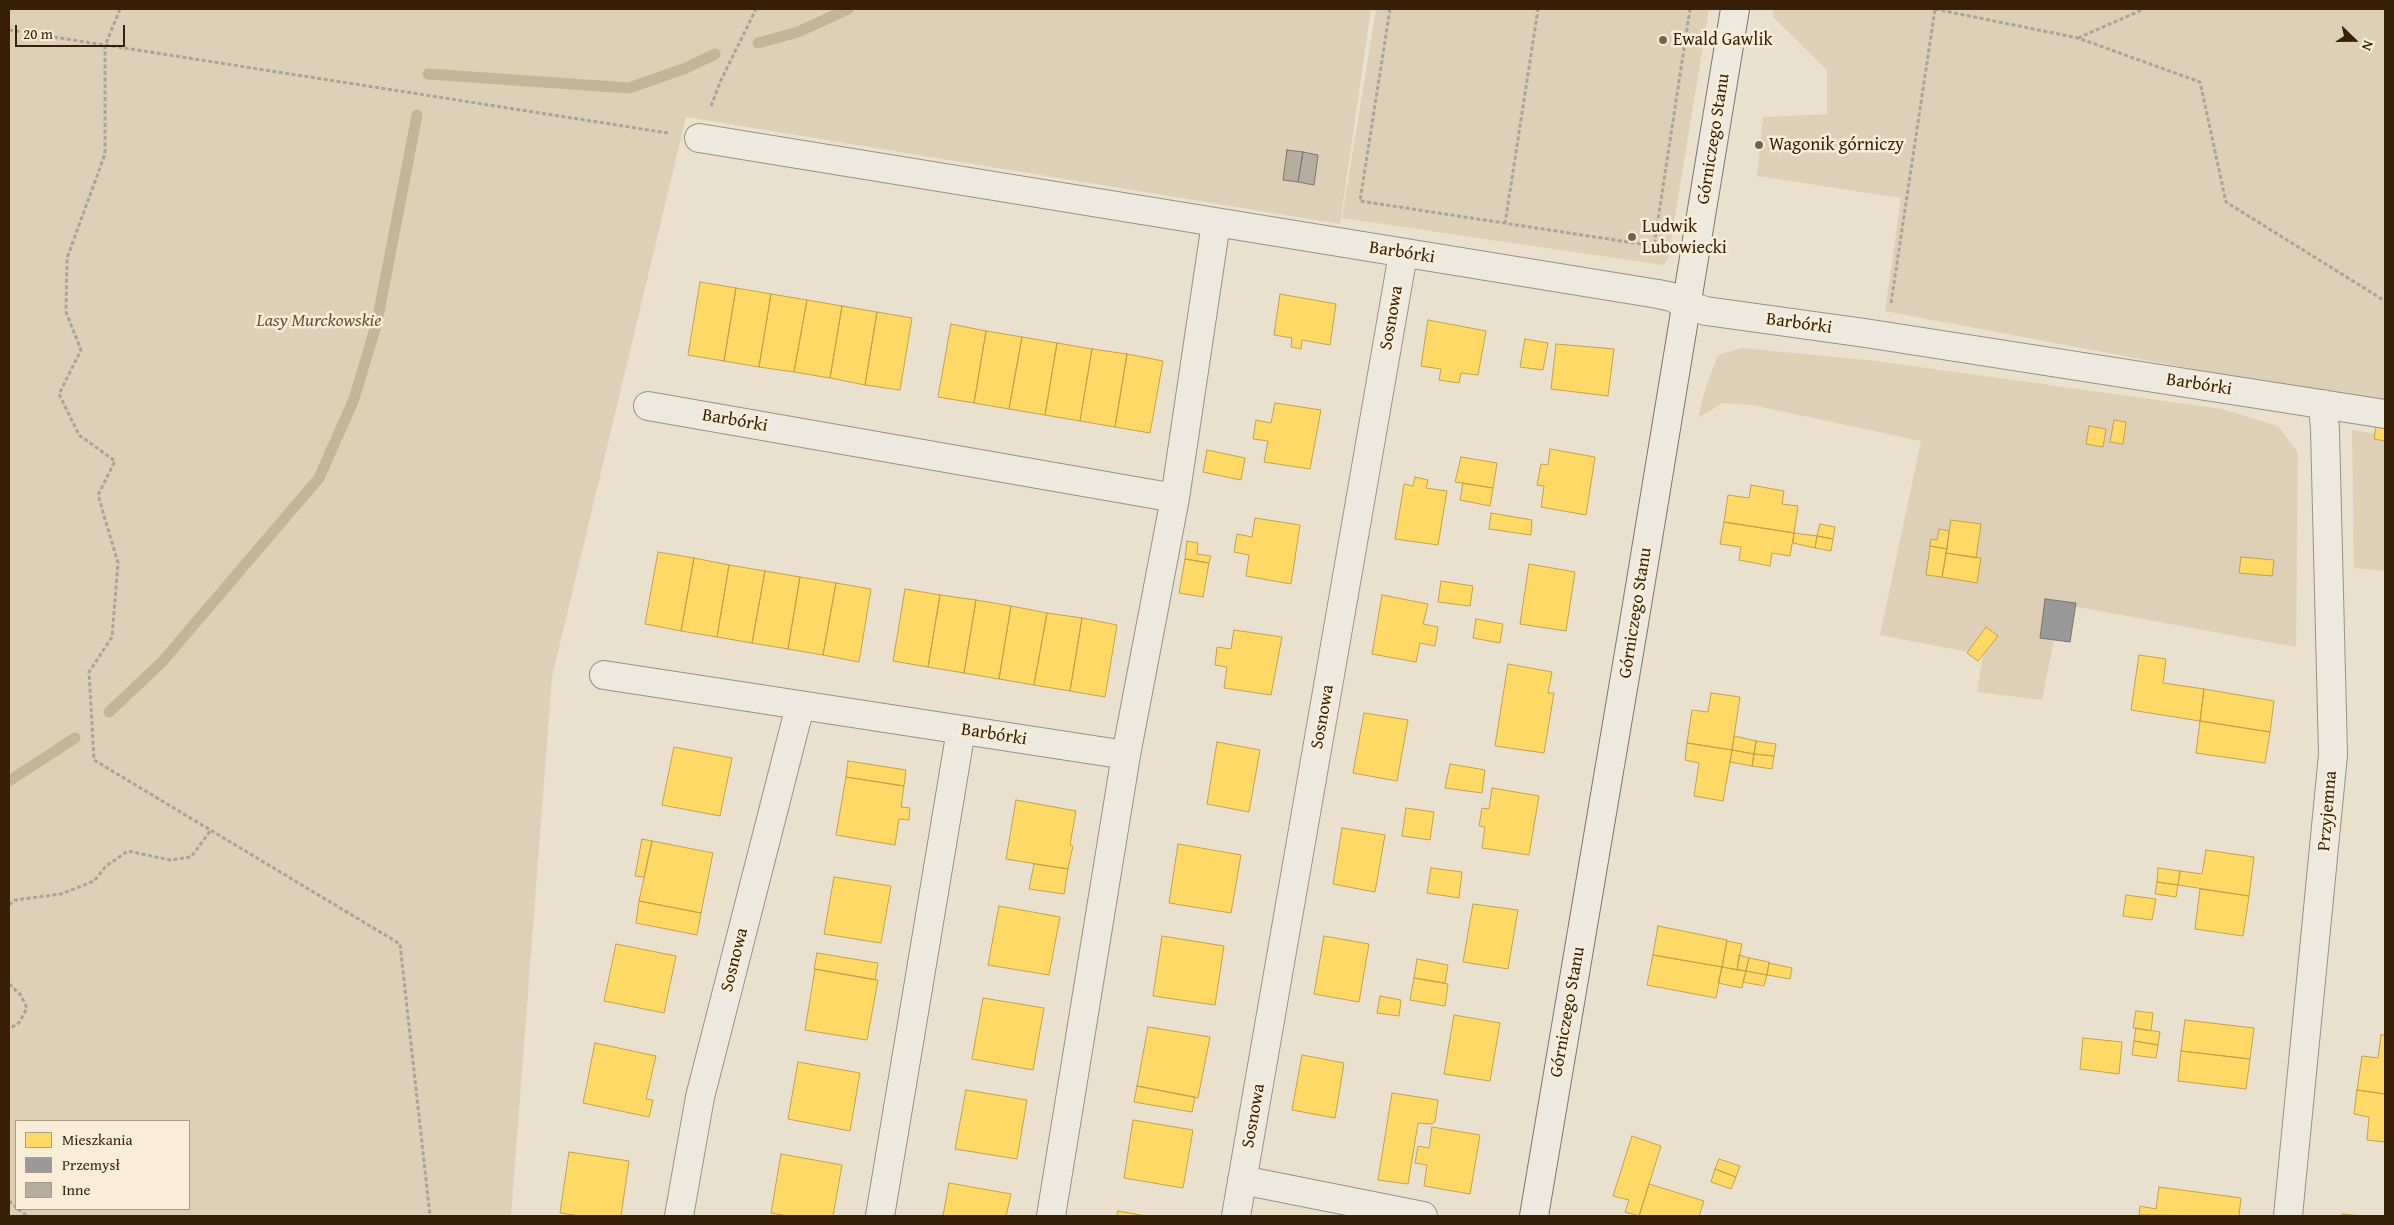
<!DOCTYPE html>
<meta charset="utf-8">
<style>
body{margin:0}
#map{position:relative;width:2394px;height:1225px;overflow:hidden;background:#e9e1ce;font-family:"Gentium Book Plus",serif}
canvas{display:block}
.frame{position:absolute;inset:0;border:10px solid #381f07;pointer-events:none}
.legend{position:absolute;left:15px;top:1120px;width:175px;height:90px;box-sizing:border-box;background:#f8eed8;border:1px solid #ab9b84;margin:0;padding:6px 9px;list-style:none;font-size:15px;color:#381f07}
.legend li{display:flex;align-items:center;gap:10px;height:25px}
.legend b{width:25px;border:1px solid #ab9b84}
.north{position:absolute;left:2329px;top:15px;width:50px;height:50px;-webkit-text-stroke:4px #f8eed8;paint-order:stroke;rotate:112deg;font-size:14px;font-weight:700;line-height:20px;text-align:center;color:#381f07}
.north::after{content:'';display:block;margin:auto;width:18px;height:22px;background:#381f07;clip-path:polygon(50% 0,100% 100%,50% 72%,0 100%)}
.scale{position:absolute;left:15px;top:25px;width:110px;height:22px;box-sizing:border-box;border:2px solid #381f07;border-top:0;padding-left:6px;font-size:15px;line-height:18px;white-space:nowrap;color:#381f07;-webkit-text-stroke:4px #f8eed8;paint-order:stroke}
</style>
<div id="map">
<canvas width="2394" height="1225"></canvas>
<div class="frame"></div>
<ul class="legend">
<li><b style="height:14px;background:#ffd966"></b>Mieszkania</li>
<li><b style="height:14px;background:#999"></b>Przemysł</li>
<li><b style="height:14px;background:#b5ad9f"></b>Inne</li>
</ul>
<div class="north">N</div>
<div class="scale">20 m</div>
</div>
<script>
const ctx = document.querySelector('canvas').getContext('2d');
ctx.lineJoin = 'round';
function fill(path, color) { ctx.fillStyle = color; ctx.fill(path, 'evenodd'); }
const shape = rows => new Path2D(rows.map(r => 'M' + r).join(''));
function trace(path, color, width, dash) { ctx.strokeStyle = color; ctx.lineWidth = width; ctx.lineCap = dash ? 'butt' : 'round'; ctx.setLineDash(dash || []); ctx.stroke(path); }
function write(font, color, halo, rows, align = 'center') {
  ctx.font = font + ' "Gentium Book Plus",serif'; ctx.lineWidth = 5; ctx.setLineDash([]); ctx.textBaseline = 'middle'; ctx.strokeStyle = halo; ctx.fillStyle = color; for (const [text, x, y, turn = 0] of rows) {
    ctx.save(); ctx.translate(x, y); ctx.rotate((+turn || 0) * Math.PI / 180); ctx.textAlign = isNaN(turn) ? turn : align; if (halo) ctx.strokeText(text, 0, 0); ctx.fillText(text, 0, 0); ctx.restore();
  }
}
const green = shape([
 [9,9,1371,9,1340,224,686,117,552,677,511,1216,9,1216],
 [16,1121,189,1121,189,1209,16,1209],
 [1376,9,1709,9,1668,259,1663,265,1342,218],
 [1774,9,2385,9,2385,402,2331,395,1885,311,1901,198,1757,176,1763,117,1827,114,1827,70,1773,17],
 [1742,348,1876,361,2222,409,2278,426,2298,453,2296,647,2061,604,2042,700,1977,692,1983,655,1880,635,1921,441,1752,405,1722,403,1698,418,1705,390,1718,355],
 [2352,430,2385,435,2385,571,2354,568]
]);
const homes = shape([
 [700,282,736,288,724,361,688,355,700,282],
 [736,288,771,294,759,367,724,361,736,288],
 [771,294,807,300,794,372,759,367,771,294],
 [1280,294,1336,304,1330,345,1302,340,1301,349,1291,347,1292,338,1274,335,1280,294],
 [807,300,842,306,830,378,794,372,807,300],
 [842,306,877,312,865,385,830,378,842,306],
 [877,312,912,318,900,390,865,385,877,312],
 [1428,320,1486,331,1478,375,1461,373,1459,383,1439,380,1441,369,1421,366,1428,320],
 [951,324,986,331,974,403,938,397,951,324],
 [986,331,1022,337,1009,409,974,403,986,331],
 [1022,337,1057,343,1045,415,1009,409,1022,337],
 [1525,339,1548,343,1543,370,1520,367,1525,339],
 [1057,343,1092,349,1080,421,1045,415,1057,343],
 [1556,344,1614,349,1608,396,1551,389,1556,344],
 [1092,349,1127,354,1115,427,1080,421,1092,349],
 [1127,354,1163,361,1150,433,1115,427,1127,354],
 [1275,403,1321,410,1310,469,1264,462,1268,441,1253,439,1256,420,1271,423,1275,403],
 [2114,420,2126,422,2123,444,2110,442,2114,420],
 [2089,426,2106,429,2103,447,2086,444,2089,426],
 [2376,426,2385,428,2385,441,2374,439,2376,426],
 [1550,449,1595,457,1586,515,1541,507,1544,486,1537,485,1541,464,1548,465,1550,449],
 [1207,450,1245,458,1241,480,1203,472,1207,450],
 [1461,457,1497,463,1493,488,1455,482,1461,457],
 [1415,477,1428,480,1426,488,1447,491,1438,545,1395,539,1404,484,1413,486,1415,477],
 [1463,483,1493,488,1490,506,1460,500,1463,483],
 [1751,485,1784,491,1782,504,1798,506,1794,533,1724,522,1728,495,1749,498,1751,485],
 [1491,513,1532,520,1531,535,1489,529,1491,513],
 [1255,518,1300,525,1291,584,1246,576,1249,555,1234,552,1237,534,1252,537,1255,518],
 [1951,520,1981,524,1976,558,1946,553,1951,520],
 [1724,522,1794,533,1790,556,1772,553,1770,566,1739,560,1741,547,1720,544,1724,522],
 [1820,524,1835,527,1833,539,1817,536,1820,524],
 [1939,529,1949,531,1947,549,1930,546,1931,539,1937,540,1939,529],
 [1794,533,1817,536,1815,548,1793,543,1794,533],
 [1817,536,1833,539,1831,551,1815,548,1817,536],
 [1187,541,1198,543,1197,554,1211,556,1209,563,1185,559,1187,541],
 [1930,546,1947,549,1942,577,1926,575,1930,546],
 [658,552,694,558,681,631,645,624,658,552],
 [1946,553,1981,558,1977,583,1942,577,1946,553],
 [2241,557,2274,560,2272,576,2239,573,2241,557],
 [694,558,729,565,717,637,681,631,694,558],
 [1185,559,1209,563,1203,597,1179,593,1185,559],
 [1529,564,1575,572,1566,631,1520,624,1529,564],
 [729,565,765,571,752,643,717,637,729,565],
 [765,571,800,577,788,649,752,643,765,571],
 [800,577,836,583,823,655,788,649,800,577],
 [1441,581,1473,586,1470,606,1438,602,1441,581],
 [836,583,871,589,859,662,823,655,836,583],
 [905,589,940,595,928,667,893,661,905,589],
 [940,595,976,600,964,673,928,667,940,595],
 [1382,595,1428,604,1423,624,1438,627,1435,646,1420,643,1416,662,1372,654,1382,595],
 [976,600,1011,606,999,679,964,673,976,600],
 [1011,606,1047,613,1034,685,999,679,1011,606],
 [1047,613,1082,618,1070,691,1034,685,1047,613],
 [1082,618,1117,625,1105,697,1070,691,1082,618],
 [1476,619,1503,624,1500,643,1473,638,1476,619],
 [1986,627,1998,636,1978,661,1967,653,1986,627],
 [1234,630,1282,637,1271,695,1224,688,1227,667,1215,665,1217,647,1231,649,1234,630],
 [2139,655,2166,659,2163,683,2204,689,2200,721,2131,710,2139,655],
 [1508,664,1552,672,1548,693,1554,693,1544,753,1495,746,1508,664],
 [2204,689,2274,701,2270,732,2200,721,2204,689],
 [1711,693,1740,697,1732,750,1687,743,1692,710,1708,712,1711,693],
 [1364,713,1408,720,1397,781,1353,773,1364,713],
 [2200,721,2270,732,2265,763,2196,753,2200,721],
 [1734,736,1756,741,1754,754,1732,750,1734,736],
 [1756,741,1776,744,1774,756,1754,754,1756,741],
 [1217,742,1260,750,1249,812,1207,804,1217,742],
 [1687,743,1732,750,1723,801,1694,796,1699,763,1685,760,1687,743],
 [674,747,732,758,720,816,662,805,674,747],
 [1732,750,1754,754,1752,766,1730,762,1732,750],
 [1754,754,1774,756,1772,769,1752,766,1754,754],
 [848,761,906,770,904,786,846,777,848,761],
 [1450,764,1485,770,1482,793,1445,788,1450,764],
 [846,777,904,786,901,807,910,808,909,820,899,819,895,845,836,835,846,777],
 [1492,788,1539,796,1529,855,1482,848,1485,827,1479,826,1482,808,1489,809,1492,788],
 [1016,800,1076,811,1070,845,1073,846,1068,869,1006,859,1016,800],
 [1406,808,1434,812,1430,840,1402,836,1406,808],
 [1342,828,1385,835,1375,892,1333,884,1342,828],
 [642,839,652,841,644,877,635,876,642,839],
 [652,841,713,853,701,913,639,901,652,841],
 [1178,844,1241,855,1231,913,1169,903,1178,844],
 [2206,850,2254,857,2249,896,2178,885,2180,871,2202,874,2206,850],
 [1034,864,1068,869,1064,894,1029,889,1034,864],
 [1431,868,1462,872,1459,898,1427,893,1431,868],
 [2158,868,2180,871,2178,885,2157,882,2158,868],
 [834,877,891,886,881,943,824,934,834,877],
 [2157,882,2178,885,2176,897,2155,894,2157,882],
 [2200,889,2249,896,2243,936,2195,929,2200,889],
 [2126,895,2156,899,2152,920,2123,916,2126,895],
 [639,901,701,913,697,935,636,923,639,901],
 [1473,904,1518,910,1508,969,1463,962,1473,904],
 [999,906,1060,917,1049,975,988,965,999,906],
 [1658,926,1727,940,1722,967,1653,955,1658,926],
 [1162,936,1224,946,1215,1005,1153,996,1162,936],
 [1324,936,1369,944,1359,1002,1314,994,1324,936],
 [1727,941,1742,944,1737,970,1722,967,1727,941],
 [616,944,676,956,664,1013,604,1001,616,944],
 [817,953,878,963,875,980,814,969,817,953],
 [1653,955,1722,967,1716,998,1647,985,1653,955],
 [1739,955,1749,958,1746,971,1737,970,1739,955],
 [1749,958,1769,962,1767,975,1746,971,1749,958],
 [1417,959,1448,965,1445,983,1414,978,1417,959],
 [1769,963,1792,968,1790,979,1767,975,1769,963],
 [1722,967,1746,971,1742,988,1718,983,1722,967],
 [815,969,878,980,867,1040,805,1030,815,969],
 [1746,971,1767,975,1764,986,1743,982,1746,971],
 [1414,978,1448,984,1445,1006,1410,1000,1414,978],
 [1380,996,1401,1000,1399,1016,1377,1013,1380,996],
 [983,998,1044,1008,1033,1070,972,1059,983,998],
 [2136,1011,2153,1013,2151,1031,2133,1028,2136,1011],
 [1454,1015,1500,1023,1490,1081,1444,1074,1454,1015],
 [2185,1020,2254,1028,2250,1059,2181,1051,2185,1020],
 [1148,1027,1210,1037,1198,1098,1137,1086,1148,1027],
 [2136,1028,2160,1032,2158,1045,2134,1041,2136,1028],
 [2381,1035,2385,1035,2385,1094,2357,1090,2362,1056,2378,1058,2381,1035],
 [2083,1038,2122,1042,2119,1074,2080,1069,2083,1038],
 [2134,1041,2158,1045,2156,1058,2132,1055,2134,1041],
 [595,1043,656,1056,646,1099,653,1100,649,1117,583,1103,595,1043],
 [2181,1051,2250,1059,2246,1089,2178,1081,2181,1051],
 [1302,1055,1344,1063,1335,1118,1292,1110,1302,1055],
 [798,1062,860,1073,850,1131,788,1119,798,1062],
 [1137,1086,1195,1097,1192,1112,1134,1102,1137,1086],
 [966,1090,1027,1100,1017,1159,955,1149,966,1090],
 [2357,1090,2385,1094,2385,1142,2367,1140,2369,1117,2354,1114,2357,1090],
 [1392,1093,1438,1100,1435,1122,1431,1124,1418,1123,1408,1184,1378,1180,1392,1093],
 [1133,1120,1193,1130,1183,1188,1124,1178,1133,1120],
 [1432,1127,1480,1135,1470,1194,1424,1186,1427,1165,1415,1163,1418,1146,1429,1148,1432,1127],
 [1632,1136,1661,1146,1639,1216,1625,1212,1629,1200,1613,1196,1632,1136],
 [569,1152,629,1161,621,1216,580,1216,560,1213,569,1152],
 [781,1154,842,1165,833,1216,788,1216,771,1213,781,1154],
 [1719,1159,1740,1166,1736,1177,1715,1169,1719,1159],
 [1715,1169,1736,1177,1731,1189,1711,1182,1715,1169],
 [949,1183,1011,1194,1006,1216,943,1216,949,1183],
 [1649,1184,1704,1201,1699,1216,1639,1216,1649,1184],
 [2159,1187,2241,1198,2239,1216,2139,1215,2140,1206,2156,1209,2159,1187],
 [1118,1211,1146,1216,1117,1216,1118,1211],
 [2342,1214,2362,1216,2342,1216,2342,1214]
]);
const industry = shape([
 [2045,599,2076,603,2070,642,2040,638,2045,599]
]);
const stream = shape([
 [758,43,798,32,848,9],
 [428,74,629,88,686,68,715,54],
 [109,712,162,662,319,478,354,399,377,322,417,115],
 [9,781,75,738]
]);
const building = shape([
 [1287,150,1303,152,1298,182,1283,180,1287,150],
 [1303,152,1318,155,1314,185,1298,182,1303,152]
]);
const path = shape([
 [120,9,105,46,105,154,67,258,66,312,81,350,59,394,79,435,115,461,98,495,118,563,112,637,89,672,94,760,400,944,430,1216],
 [1390,9,1360,201,1654,246,1690,9],
 [1935,9,2078,38,2200,82,2226,202,2385,301],
 [9,30,668,133],
 [2078,38,2144,9],
 [711,106,721,80,756,9],
 [1505,224,1538,9],
 [1891,303,1935,9],
 [9,905,15,900,61,894,94,881,106,866,128,851,170,860,191,857,211,830],
 [9,984,20,994,27,1008,19,1023,9,1029],
 [9,1201,16,1207],
 [18,1209,27,1216]
]);
const street = shape([
 [699,138,1658,294,1672,297,1686,305,1706,311,1865,333,2385,414],
 [648,406,1175,498],
 [604,675,1126,755,1175,498,1216,223],
 [1242,1180,1423,1216],
 [679,1216,700,1097,800,706],
 [880,1216,961,730],
 [1051,1216,1126,755],
 [1236,1216,1403,254],
 [2288,1216,2333,755,2325,430,2323,404]
]);
const secondary = shape([
 [1534,1216,1634,623,1735,9]
]);
const markers = [
 [1663,40,5,"#76634d"],
 [1759,145,5,"#76634d"],
 [1632,237,5,"#76634d"]
];
const poiNames = [
 ["Ewald Gawlik",1673,40],
 ["Wagonik górniczy",1769,145],
 ["Ludwik",1642,227],
 ["Lubowiecki",1642,248]
];
const streetNames = [
 ["Górniczego Stanu",1714,139,-81],
 ["Barbórki",1402,253,9],
 ["Sosnowa",1392,318,-80],
 ["Barbórki",1799,324,8],
 ["Barbórki",2199,385,9],
 ["Barbórki",735,421,10],
 ["Górniczego Stanu",1636,613,-81],
 ["Sosnowa",1323,717,-80],
 ["Barbórki",994,735,9],
 ["Przyjemna",2328,811,-85],
 ["Sosnowa",735,960,-76],
 ["Górniczego Stanu",1568,1012,-80],
 ["Sosnowa",1254,1116,-80]
];
const parkNames = [
 ["Lasy Murckowskie",319,321]
];
fill(green, '#ddd0b6');
fill(homes, '#ffd966');
trace(homes, '#c3a14a', 1);
fill(industry, '#999');
trace(industry, '#7c746d', 1);
trace(stream, '#c4b59a', 11);
fill(building, '#b5ad9f');
trace(building, '#7f7669', 1);
trace(street, '#999183', 30);
trace(secondary, '#7f7669', 30);
trace(path, '#a9a49a', 3, [4, 2.5]);
trace(street, '#ede9df', 28);
trace(secondary, '#ede9df', 28);
for (const [x, y, r, color] of markers) { const dot = new Path2D(); dot.arc(x, y, r, 0, 2 * Math.PI); ctx.fillStyle = color; ctx.fill(dot); trace(dot, '#f8eed8', 2); }
write('18px', '#381f07', '#f8eed8', poiNames, 'left');
write('18px', '#381f07', '#f8eed8', streetNames);
write('italic 18px', '#675036', '#f8eed8', parkNames);
</script>
